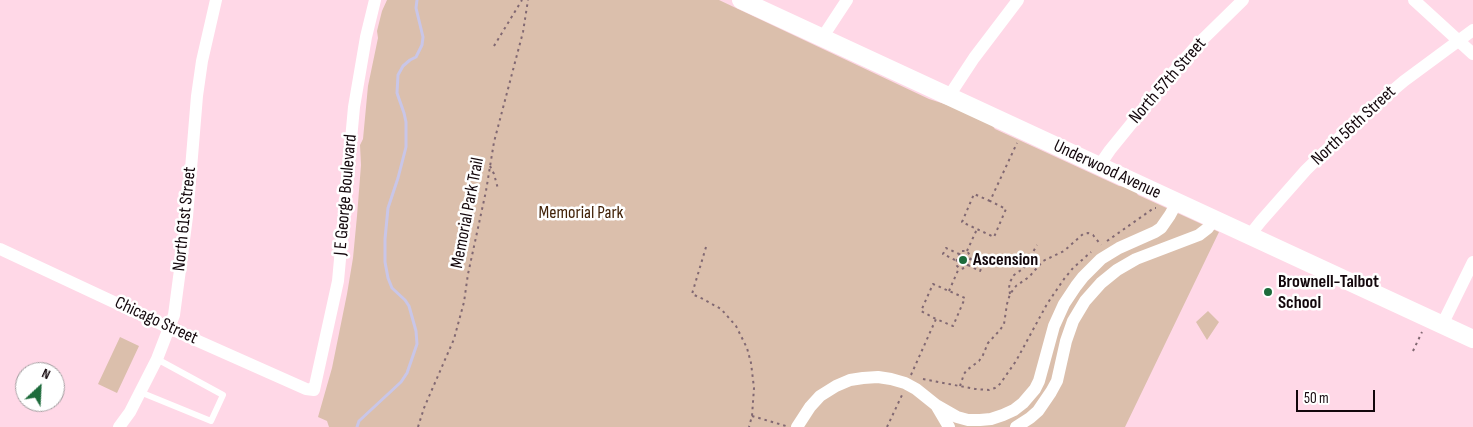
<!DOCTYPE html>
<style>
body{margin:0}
#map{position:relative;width:1473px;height:427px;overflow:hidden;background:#ffd8e7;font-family:"Sofia Sans Condensed",sans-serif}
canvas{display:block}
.north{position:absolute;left:15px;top:362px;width:50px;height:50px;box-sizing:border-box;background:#fff;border:1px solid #a19c9e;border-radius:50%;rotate:25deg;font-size:14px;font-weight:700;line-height:20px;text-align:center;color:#13070c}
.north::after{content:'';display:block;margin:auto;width:18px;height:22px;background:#1d6b3b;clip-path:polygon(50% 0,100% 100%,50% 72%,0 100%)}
.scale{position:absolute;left:1296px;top:390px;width:79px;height:22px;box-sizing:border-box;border:2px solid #13070c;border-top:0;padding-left:6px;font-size:15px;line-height:18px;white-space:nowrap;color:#13070c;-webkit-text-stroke:4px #fff;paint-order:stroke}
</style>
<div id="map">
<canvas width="1473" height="427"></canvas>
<div class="north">N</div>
<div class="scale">50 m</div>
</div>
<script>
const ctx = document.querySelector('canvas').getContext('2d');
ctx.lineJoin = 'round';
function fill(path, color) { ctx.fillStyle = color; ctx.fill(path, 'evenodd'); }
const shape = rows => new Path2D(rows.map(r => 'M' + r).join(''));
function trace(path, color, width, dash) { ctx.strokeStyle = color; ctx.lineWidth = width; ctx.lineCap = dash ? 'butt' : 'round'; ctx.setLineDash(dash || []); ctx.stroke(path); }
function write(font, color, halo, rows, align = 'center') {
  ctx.font = font + ' "Sofia Sans Condensed",sans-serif'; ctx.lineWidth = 5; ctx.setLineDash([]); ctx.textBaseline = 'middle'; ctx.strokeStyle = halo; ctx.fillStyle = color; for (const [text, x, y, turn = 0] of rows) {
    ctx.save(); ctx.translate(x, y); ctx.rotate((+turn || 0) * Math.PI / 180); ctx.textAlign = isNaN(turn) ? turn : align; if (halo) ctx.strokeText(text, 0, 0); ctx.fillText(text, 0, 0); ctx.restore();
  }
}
const green = shape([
 [387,0,719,0,929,99,960,109,990,123,995,129,1119,186,1133,188,1138,195,1219,232,1125,427,329,427,327,421,318,417,332,368,347,294,353,258,357,216,361,165,360,145,363,139,368,86,378,38,377,31,382,11],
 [1208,311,1219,322,1207,340,1196,322],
 [120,337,139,346,117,393,98,384]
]);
const stream = shape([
 [357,427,359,421,401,382,407,373,417,344,416,331,409,306,405,300,392,288,388,278,385,262,385,239,388,208,398,178,406,147,406,122,404,113,397,93,398,75,403,66,410,60,416,57,422,45,423,37,416,8,417,0]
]);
const path = shape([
 [494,46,522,0],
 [490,166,494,174,498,189],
 [990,201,974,194,962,222,994,237,1006,209,990,201,1017,143],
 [1107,241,1154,208,1156,208],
 [706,247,692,294,703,299,721,309,736,326,747,348,751,363,754,388,752,416,749,427],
 [962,251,967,251,971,257,967,267,961,269,957,266,956,262,960,253,962,251],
 [967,251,977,229],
 [955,260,943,254,946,248,959,254],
 [968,265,980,271,983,265,970,259],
 [949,291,959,268],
 [1010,294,1009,288,1010,282,1014,275,1024,268,1037,245],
 [1413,351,1422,332],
 [911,375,936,319,953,326,965,298,933,284,921,311,936,319],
 [923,379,975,389,989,390,995,388,1000,384,1016,361,1047,304,1064,279,1073,268,1091,252],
 [960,386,964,374,967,370,979,361,983,355,988,343,1000,330,1004,324,1007,304,1010,294,1016,286,1029,277,1043,261,1064,251,1083,234,1088,233,1093,235,1101,245],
 [752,416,786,426],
 [418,427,424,408,454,339,464,302,468,274,486,191,494,142,523,32,528,0],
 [887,427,902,395]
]);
const service = shape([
 [140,392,211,421,223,395,157,359]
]);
const minor = shape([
 [1414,0,1473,54],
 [822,38,847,0],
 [949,96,974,58,1018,0],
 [1099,166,1110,150,1175,70,1198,44,1243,0],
 [1249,236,1261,221,1306,170,1352,125,1404,81,1473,30],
 [0,249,180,333,306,389,314,390,338,281,354,107,366,37,375,0],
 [1442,325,1473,262],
 [936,405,957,417,968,420,980,420,991,419,1003,415,1014,410,1023,403,1035,389,1039,381,1054,326,1064,304,1076,286,1083,277,1101,259,1119,248,1155,232,1161,228,1170,215,1177,202],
 [119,427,130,412,157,359,174,315,187,217,197,96,202,61,216,0],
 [797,427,810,407,820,396,836,386,850,380,863,378,878,377,891,379,905,383,916,389,936,405,949,427],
 [1016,427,1030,418,1038,411,1051,392,1057,381,1066,341,1073,321,1085,301,1101,283,1117,270,1136,259,1199,235,1208,228,1214,219]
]);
const secondary = shape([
 [741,0,1473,339]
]);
const markers = [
 [963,260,5,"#1d6b3b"],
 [1268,292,5,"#1d6b3b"]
];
const streetNames = [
 ["North 57th Street",1168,81,-49],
 ["North 56th Street",1354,126,-43],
 ["Underwood Avenue",1107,170,25],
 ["J E George Boulevard",346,195,-85],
 ["Memorial Park Trail",468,213,-79],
 ["North 61st Street",185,219,-84],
 ["Chicago Street",156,321,25]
];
const parkNames = [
 ["Memorial Park",581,213]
];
const poiNames = [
 ["Ascension",973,260],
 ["Brownell-Talbot",1278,282],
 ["School",1278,303]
];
fill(green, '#dbbfac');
trace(stream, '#c9c6e8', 3);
trace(path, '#816872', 2, [2.5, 4]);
trace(service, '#fff', 6);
trace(minor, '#fff', 12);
trace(secondary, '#fff', 18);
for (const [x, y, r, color] of markers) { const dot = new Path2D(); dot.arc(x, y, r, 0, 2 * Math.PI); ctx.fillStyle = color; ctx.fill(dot); trace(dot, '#fff', 2); }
write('18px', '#13070c', '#fff', streetNames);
write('18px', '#422208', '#fff', parkNames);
write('bold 18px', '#13070c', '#fff', poiNames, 'left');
</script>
